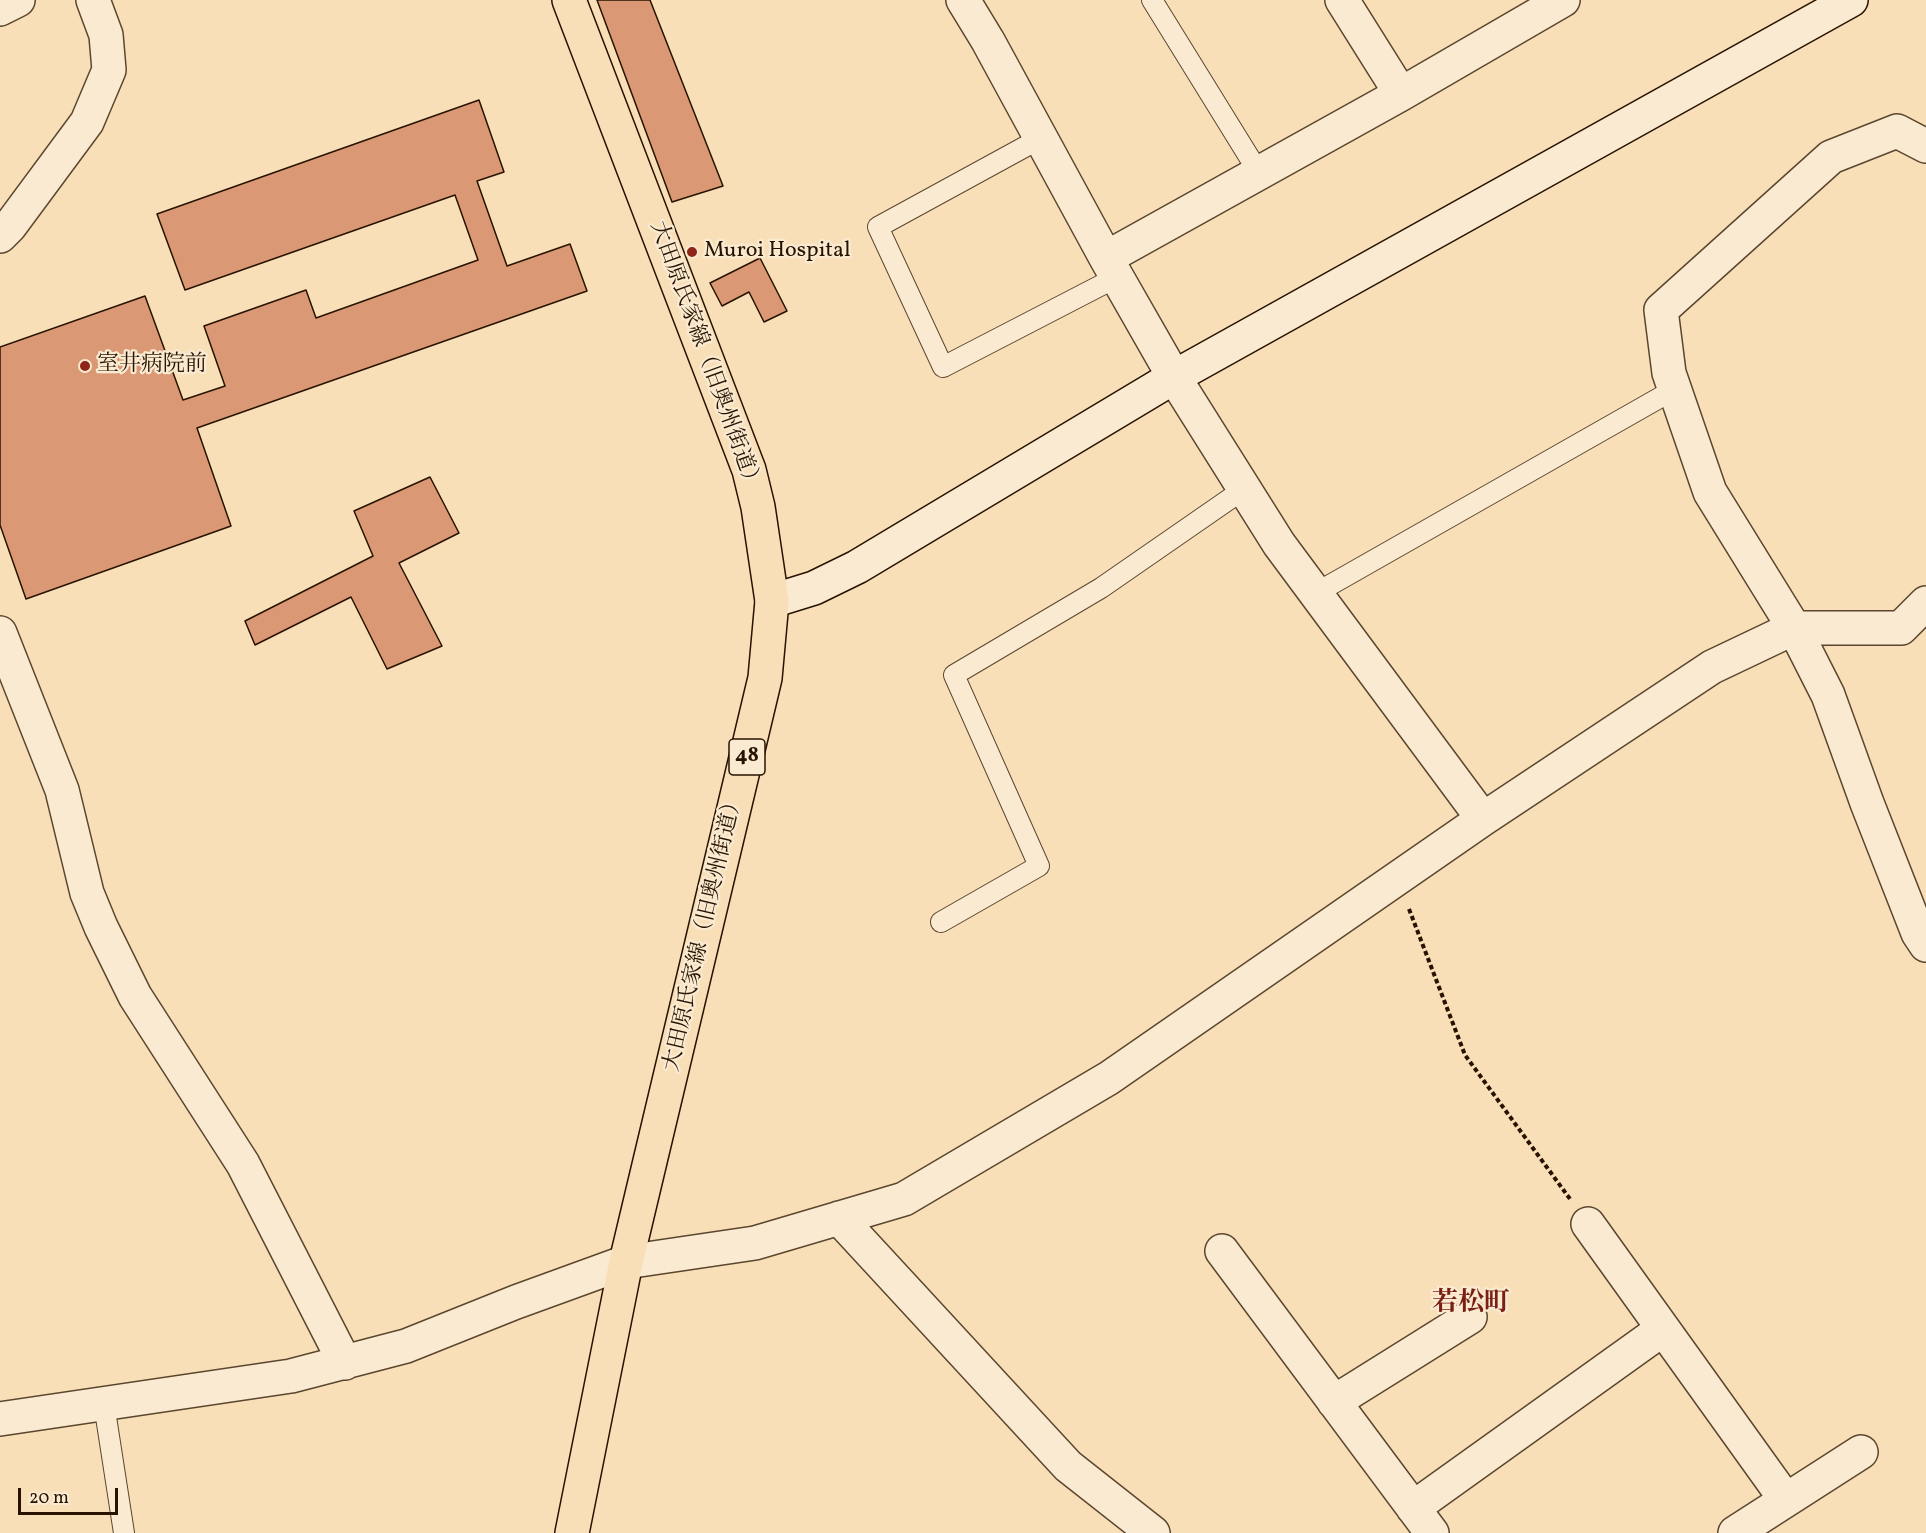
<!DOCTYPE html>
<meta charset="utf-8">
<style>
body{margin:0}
#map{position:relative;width:1926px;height:1533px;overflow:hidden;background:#f8dfb8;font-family:Vollkorn,serif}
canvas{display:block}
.scale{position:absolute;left:18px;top:1488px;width:100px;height:27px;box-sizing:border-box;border:3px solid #271300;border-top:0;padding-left:8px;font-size:18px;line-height:21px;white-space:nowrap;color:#271300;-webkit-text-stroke:4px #faead1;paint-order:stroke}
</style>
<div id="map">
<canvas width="1926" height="1533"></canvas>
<div class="scale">20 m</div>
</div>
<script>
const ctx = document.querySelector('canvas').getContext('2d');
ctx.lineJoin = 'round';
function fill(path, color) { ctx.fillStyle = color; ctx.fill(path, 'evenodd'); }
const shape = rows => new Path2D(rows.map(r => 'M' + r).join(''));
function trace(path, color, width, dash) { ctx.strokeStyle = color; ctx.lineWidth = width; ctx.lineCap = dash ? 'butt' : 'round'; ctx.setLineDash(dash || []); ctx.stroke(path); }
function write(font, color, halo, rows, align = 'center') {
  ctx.font = font + ' Vollkorn,"Noto Serif JP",serif'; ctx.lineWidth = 4.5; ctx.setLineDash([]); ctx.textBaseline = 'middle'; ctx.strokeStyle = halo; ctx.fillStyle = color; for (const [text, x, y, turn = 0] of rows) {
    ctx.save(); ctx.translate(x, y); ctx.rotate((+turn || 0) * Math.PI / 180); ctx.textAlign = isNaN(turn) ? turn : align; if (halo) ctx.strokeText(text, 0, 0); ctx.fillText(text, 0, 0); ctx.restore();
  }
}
const building = shape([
 [597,0,650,0,723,186,672,202,597,0],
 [479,100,504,172,477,181,507,266,570,244,587,291,197,428,231,526,26,599,0,525,0,347,145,296,183,400,225,386,204,326,306,290,316,318,478,260,455,195,185,290,157,214,479,100],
 [760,258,787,311,764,322,749,292,722,306,710,283,760,258],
 [430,477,459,533,399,563,442,646,387,669,351,597,255,645,245,621,373,556,354,511,430,477]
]);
const path = shape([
 [1409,909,1465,1055,1570,1199]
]);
const lane = shape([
 [1152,0,1259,173],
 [1041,138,878,227,943,367,1117,277],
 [1316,593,1675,389],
 [941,922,1039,866,954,675,1101,588,1244,489],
 [104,1404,124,1533]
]);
const street = shape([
 [963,0,988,41,1106,258,1174,377,1279,544,1483,819],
 [1342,0,1401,94],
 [0,9,18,0],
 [1926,146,1897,131,1831,157,1661,310,1669,373,1710,492,1794,628,1828,695,1867,803,1918,933,1926,945],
 [0,236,10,226,87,122,109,70,106,35,93,0],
 [1106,258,1401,94,1563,0],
 [0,633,62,790,87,893,101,927,135,996,243,1164,345,1363],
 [839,1218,1068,1466,1153,1533],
 [1588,1224,1786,1500],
 [1222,1251,1432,1533],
 [1334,1402,1470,1317],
 [0,1419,291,1376,406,1346,516,1302,626,1262,755,1243,904,1199,1109,1078,1483,819,1712,667,1794,628,1901,628,1926,603],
 [1413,1508,1663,1329],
 [1735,1533,1861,1452]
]);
const secondary = shape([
 [772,601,814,588,857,567,1174,377,1851,0]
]);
const primary = shape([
 [569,0,749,470,758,507,772,601,765,678,626,1262,572,1533]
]);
const markers = [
 [692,252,6,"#8f2418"],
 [85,366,6,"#8f2418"]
];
const shields = [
 [747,757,36]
];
const shieldNames = [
 ["48",747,757]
];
const poiNames = [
 ["Muroi Hospital",704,252],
 ["室井病院前",97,366]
];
const streetNames = [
 ["大田原氏家線（旧奥州街道）",704,357,70],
 ["大田原氏家線（旧奥州街道）",705,932,-77]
];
const quarterNames = [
 ["若松町",1471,1305]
];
fill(building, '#da9974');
trace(building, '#271300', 1.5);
trace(lane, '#5b462e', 22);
trace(street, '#5b462e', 36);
trace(secondary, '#271300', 36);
trace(primary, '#271300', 36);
trace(path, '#271300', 4, [4.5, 3]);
trace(lane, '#faead1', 20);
trace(street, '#faead1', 33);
trace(secondary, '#faead1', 33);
trace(primary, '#f8dfb8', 33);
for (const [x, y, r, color] of markers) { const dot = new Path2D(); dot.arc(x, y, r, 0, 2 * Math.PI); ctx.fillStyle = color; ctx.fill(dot); trace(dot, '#faead1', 2); }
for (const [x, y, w] of shields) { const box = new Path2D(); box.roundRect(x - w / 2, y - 18, w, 36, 4.5); ctx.fillStyle = '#faead1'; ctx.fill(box); trace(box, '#271300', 1.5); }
write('bold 21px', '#271300', null, shieldNames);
write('22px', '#271300', '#faead1', poiNames, 'left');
write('22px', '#271300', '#faead1', streetNames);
write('bold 26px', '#7a1f14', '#faead1', quarterNames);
</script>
